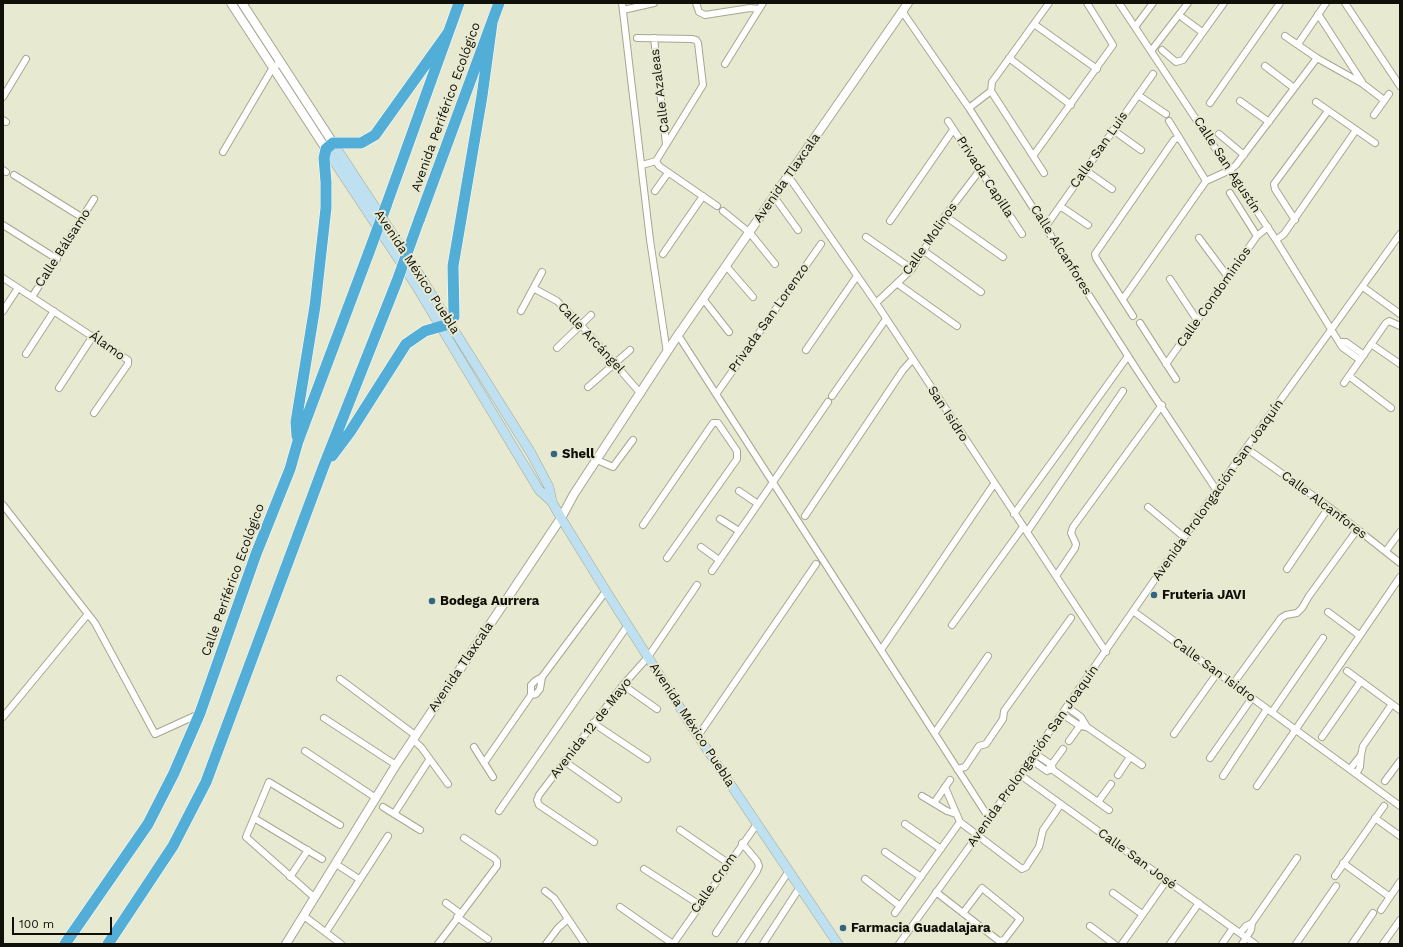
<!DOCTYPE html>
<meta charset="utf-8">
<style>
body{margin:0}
#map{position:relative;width:1403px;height:947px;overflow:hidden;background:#e8e9d1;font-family:"Work Sans",sans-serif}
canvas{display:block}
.frame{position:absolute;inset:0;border:4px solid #101008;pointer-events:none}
.scale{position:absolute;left:12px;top:917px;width:100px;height:18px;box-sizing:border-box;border:2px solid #101008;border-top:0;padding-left:5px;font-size:12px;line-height:14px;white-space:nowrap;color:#101008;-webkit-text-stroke:3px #e8e9d1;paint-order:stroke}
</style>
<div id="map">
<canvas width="1403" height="947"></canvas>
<div class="frame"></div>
<div class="scale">100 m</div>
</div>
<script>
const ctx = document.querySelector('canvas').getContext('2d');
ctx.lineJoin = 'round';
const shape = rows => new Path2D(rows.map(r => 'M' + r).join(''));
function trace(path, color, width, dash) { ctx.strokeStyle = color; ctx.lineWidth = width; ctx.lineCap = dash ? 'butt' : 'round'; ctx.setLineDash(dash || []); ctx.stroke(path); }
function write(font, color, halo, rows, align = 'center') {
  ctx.font = font + ' "Work Sans",sans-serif'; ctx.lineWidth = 4; ctx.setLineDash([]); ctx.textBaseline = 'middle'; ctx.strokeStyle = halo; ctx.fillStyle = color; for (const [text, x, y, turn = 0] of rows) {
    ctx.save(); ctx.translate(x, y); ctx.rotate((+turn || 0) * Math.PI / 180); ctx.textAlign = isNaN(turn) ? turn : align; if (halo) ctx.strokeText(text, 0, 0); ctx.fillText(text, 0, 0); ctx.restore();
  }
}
const minor = shape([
 [622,3,650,240,667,353],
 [696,3,699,12,705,15,750,8,759,9],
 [1119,3,1276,240,1342,347,1360,360],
 [1345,3,1400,86],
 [623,10,654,3],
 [902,11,969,108,1137,370,1217,491],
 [1318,14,1362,82],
 [1183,18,1202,32],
 [1034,24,1097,69],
 [1135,27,1153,3],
 [1285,36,1317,58,1363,84,1384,100],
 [637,38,692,39,696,40,698,43,703,85,656,161],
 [654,38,666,144],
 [1298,44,1326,3],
 [1162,50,1176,62,1183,60,1224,3],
 [1151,51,1188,3],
 [1009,58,1071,105],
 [725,64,763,3],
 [1265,66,1294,88],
 [991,91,1044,173],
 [1138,95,1166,114],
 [3,97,26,59],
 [1240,101,1269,122],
 [1316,102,1375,143],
 [1210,103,1280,3],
 [969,108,991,91,992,82,1049,3],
 [1374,115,1389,94],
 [3,120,6,122],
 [948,121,1022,234],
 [1169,121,1206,181],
 [1113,130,1141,150],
 [1219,134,1244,155],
 [223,152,272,69,280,62],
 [1033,156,1113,45,1087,3],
 [656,161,659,166,717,206],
 [642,165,656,161],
 [3,170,6,172],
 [1085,170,1112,189],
 [14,175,83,218],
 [789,177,876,303,1106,652],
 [655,191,668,173],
 [1230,193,1257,236],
 [775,198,798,230],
 [1060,206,1088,225],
 [723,211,750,233,775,264],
 [945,216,1003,257],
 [1295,220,1275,189,1274,184,1328,111],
 [890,221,953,130],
 [3,225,57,259],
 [1046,226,1153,74],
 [866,237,912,269],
 [1199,238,1228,277],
 [1276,240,1284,234,1356,130],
 [924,251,981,292],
 [663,254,703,196],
 [727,267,753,297],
 [3,278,128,360,128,364,94,413],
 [1170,279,1197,320],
 [898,284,957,326],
 [1363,287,1400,314],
 [535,289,557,301,581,325,641,394],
 [32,297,94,199],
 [1123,299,1206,181,1230,170,1236,165,1317,58],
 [704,300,729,332],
 [876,303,912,269,945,216,980,170],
 [3,311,18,288],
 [521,311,542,272],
 [1133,316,1096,258,1095,254,1174,140,1179,137],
 [1140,323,1176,379],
 [678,335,989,818],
 [1340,342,1346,342,1364,355],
 [1371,344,1400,364],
 [557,348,591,315],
 [806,350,857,276],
 [26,354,54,311],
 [1166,364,1257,236,1268,227],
 [1349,376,1391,408],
 [1344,383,1386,323,1389,321,1400,326],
 [588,387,630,350],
 [59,388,93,336],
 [717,393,821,244],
 [832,396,886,319],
 [1072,434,1128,356],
 [1246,448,1329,507,1400,563],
 [597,460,613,467,633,440],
 [739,491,758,504],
 [3,505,95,623,155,734,199,714],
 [1148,507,1184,537],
 [1014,514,1070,437],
 [805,516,903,370,912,360],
 [720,519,739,531],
 [643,525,713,423,718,423,737,451,737,459,667,558],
 [1027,532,1123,391],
 [701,547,719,560],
 [1386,551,1400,532],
 [1287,569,1329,507],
 [712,571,828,402],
 [1056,576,1075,548,1076,544,1071,533,1073,527,1162,405],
 [1133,611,1400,806],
 [1328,612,1359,635],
 [952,625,1023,527],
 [881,650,994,484],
 [1347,671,1400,710],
 [340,679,415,735],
 [1233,684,1281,618,1286,615,1297,613,1302,608,1309,596,1357,530],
 [623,685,657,709],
 [531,695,536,694,540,689,542,677],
 [1067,707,1081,717,1087,727,1142,765],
 [1272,712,1323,638],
 [1062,714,1080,726,1087,727],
 [3,717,88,614],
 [324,718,396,765],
 [593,723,647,759],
 [934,732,936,731,988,656],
 [1174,734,1218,672],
 [698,736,816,564],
 [1322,737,1361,681],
 [413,740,421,747,448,784],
 [1069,741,1082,723],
 [474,747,493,777],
 [305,751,376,798],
 [1034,753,1052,765,1053,770,1109,810],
 [1210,758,1252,698],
 [1030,759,1047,771,1050,770],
 [564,761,618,799],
 [484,763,531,695,531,685,535,681,542,677,606,591],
 [957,769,965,767,979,746,986,744,1003,719,1004,711,1071,618],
 [1350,769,1361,755],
 [1047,771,1063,749],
 [1019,774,1255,944],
 [1356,774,1360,767,1361,755,1363,746,1392,704],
 [1118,775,1130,757],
 [1223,776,1267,709],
 [1385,781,1400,761],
 [1257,786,1400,577],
 [945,787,960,822,1022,869,1026,867,1039,847,1043,830,1061,804],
 [922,796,947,811,956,814],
 [1098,802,1111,784],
 [934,803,950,780],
 [383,807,420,830],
 [499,811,628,625],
 [394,814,429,760],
 [254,818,322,859],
 [1375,818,1400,836],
 [905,824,941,849],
 [680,830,728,863],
 [594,842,539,805,537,800,539,795,623,685,648,657,697,585],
 [885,852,921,877],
 [1343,863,1390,897],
 [336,864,359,879],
 [644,869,700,905],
 [1335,876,1384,806],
 [290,877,308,850],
 [865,879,900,906],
 [545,891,554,898,585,944],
 [936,892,999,941,1004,940,1020,919,982,888,963,913],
 [1113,893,1142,914],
 [315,898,246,837,269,782,340,825],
 [446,903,461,914],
 [620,907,673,944,757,824],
 [1381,910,1400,882],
 [895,913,960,822],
 [304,916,341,944],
 [457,917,488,939],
 [1090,926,1114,944],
 [326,932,388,836],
 [716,933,757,871,759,866,757,861,742,843],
 [1240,933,1246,926,1252,923,1297,858],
 [438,944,497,866,497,861,494,858,464,838],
 [546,944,558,928,568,919],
 [740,944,789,871],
 [763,944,800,887],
 [899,944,977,836,1246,448,1400,234],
 [1122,944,1167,880],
 [1170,944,1199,903],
 [1222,944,1233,928],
 [1242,944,1251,930,1252,923],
 [1296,944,1336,886],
 [1352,944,1373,913],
 [1383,944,1400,920]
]);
const tertiary = shape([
 [231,3,326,149],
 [242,3,333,143],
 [286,944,396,765,561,518,574,494,678,335,908,3]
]);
const secondary = shape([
 [333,143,422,279,531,453,549,487,552,502,561,518,606,591,698,736,838,944],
 [326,149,415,284,539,490,552,502]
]);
const trunk = shape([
 [386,206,459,3],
 [419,220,499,3],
 [297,436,296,422,315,306,326,208,326,182,324,158,326,149,333,143,361,143,375,135,448,33],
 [332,456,350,432,406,344,425,331,449,324,454,317,453,266,482,96,492,23],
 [65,944,148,824,174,773,200,713,256,554,290,469,298,441,369,252],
 [108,944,173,846,206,782,323,468,397,281]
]);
const trunkBridge = shape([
 [369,252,386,206],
 [397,281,419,220]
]);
const markers = [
 [554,454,4,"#316581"],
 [1154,595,4,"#316581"],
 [432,601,4,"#316581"],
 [843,928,4,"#316581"]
];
const streetNames = [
 ["Calle Azaleas",660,91,-97],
 ["Avenida Periférico Ecológico",446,107,-70],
 ["Calle San Luis",1099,150,-55],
 ["Calle San Agustín",1227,165,57],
 ["Privada Capilla",985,177,57],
 ["Avenida Tlaxcala",787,178,-55],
 ["Calle Molinos",930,239,-55],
 ["Calle Bálsamo",63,248,-57],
 ["Calle Alcanfores",1061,250,58],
 ["Avenida México Puebla",417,272,57],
 ["Calle Condominios",1214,297,-55],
 ["Privada San Lorenzo",769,318,-55],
 ["Calle Arcángel",591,338,47],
 ["Álamo",107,346,35],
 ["San Isidro",948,414,57],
 ["Avenida Prolongación San Joaquín",1218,490,-55],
 ["Calle Alcanfores",1324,505,37],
 ["Calle Periférico Ecológico",233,580,-70],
 ["Avenida Tlaxcala",461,667,-56],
 ["Calle San Isidro",1214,670,36],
 ["Avenida México Puebla",692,725,57],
 ["Avenida 12 de Mayo",591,728,-52],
 ["Avenida Prolongación San Joaquín",1033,756,-55],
 ["Calle San José",1137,859,36],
 ["Calle Crom",714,883,-55]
];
const poiNames = [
 ["Shell",562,454],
 ["Fruteria JAVI",1162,595],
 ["Bodega Aurrera",440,601],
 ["Farmacia Guadalajara",851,928]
];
trace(minor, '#a6a790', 8);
trace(tertiary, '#a6a790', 10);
trace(secondary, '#a6a790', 10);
trace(trunk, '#fff', 12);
trace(minor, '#fff', 6);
trace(tertiary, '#fff', 8);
trace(secondary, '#bee0f0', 9);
trace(trunk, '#53aed7', 11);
trace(trunkBridge, '#fff', 12, []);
trace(trunkBridge, '#53aed7', 11);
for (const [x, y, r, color] of markers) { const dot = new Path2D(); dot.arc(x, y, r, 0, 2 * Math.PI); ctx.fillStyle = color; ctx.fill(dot); trace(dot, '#e8e9d1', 1.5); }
write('13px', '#101008', '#e8e9d1', streetNames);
write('bold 13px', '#101008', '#e8e9d1', poiNames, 'left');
</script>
